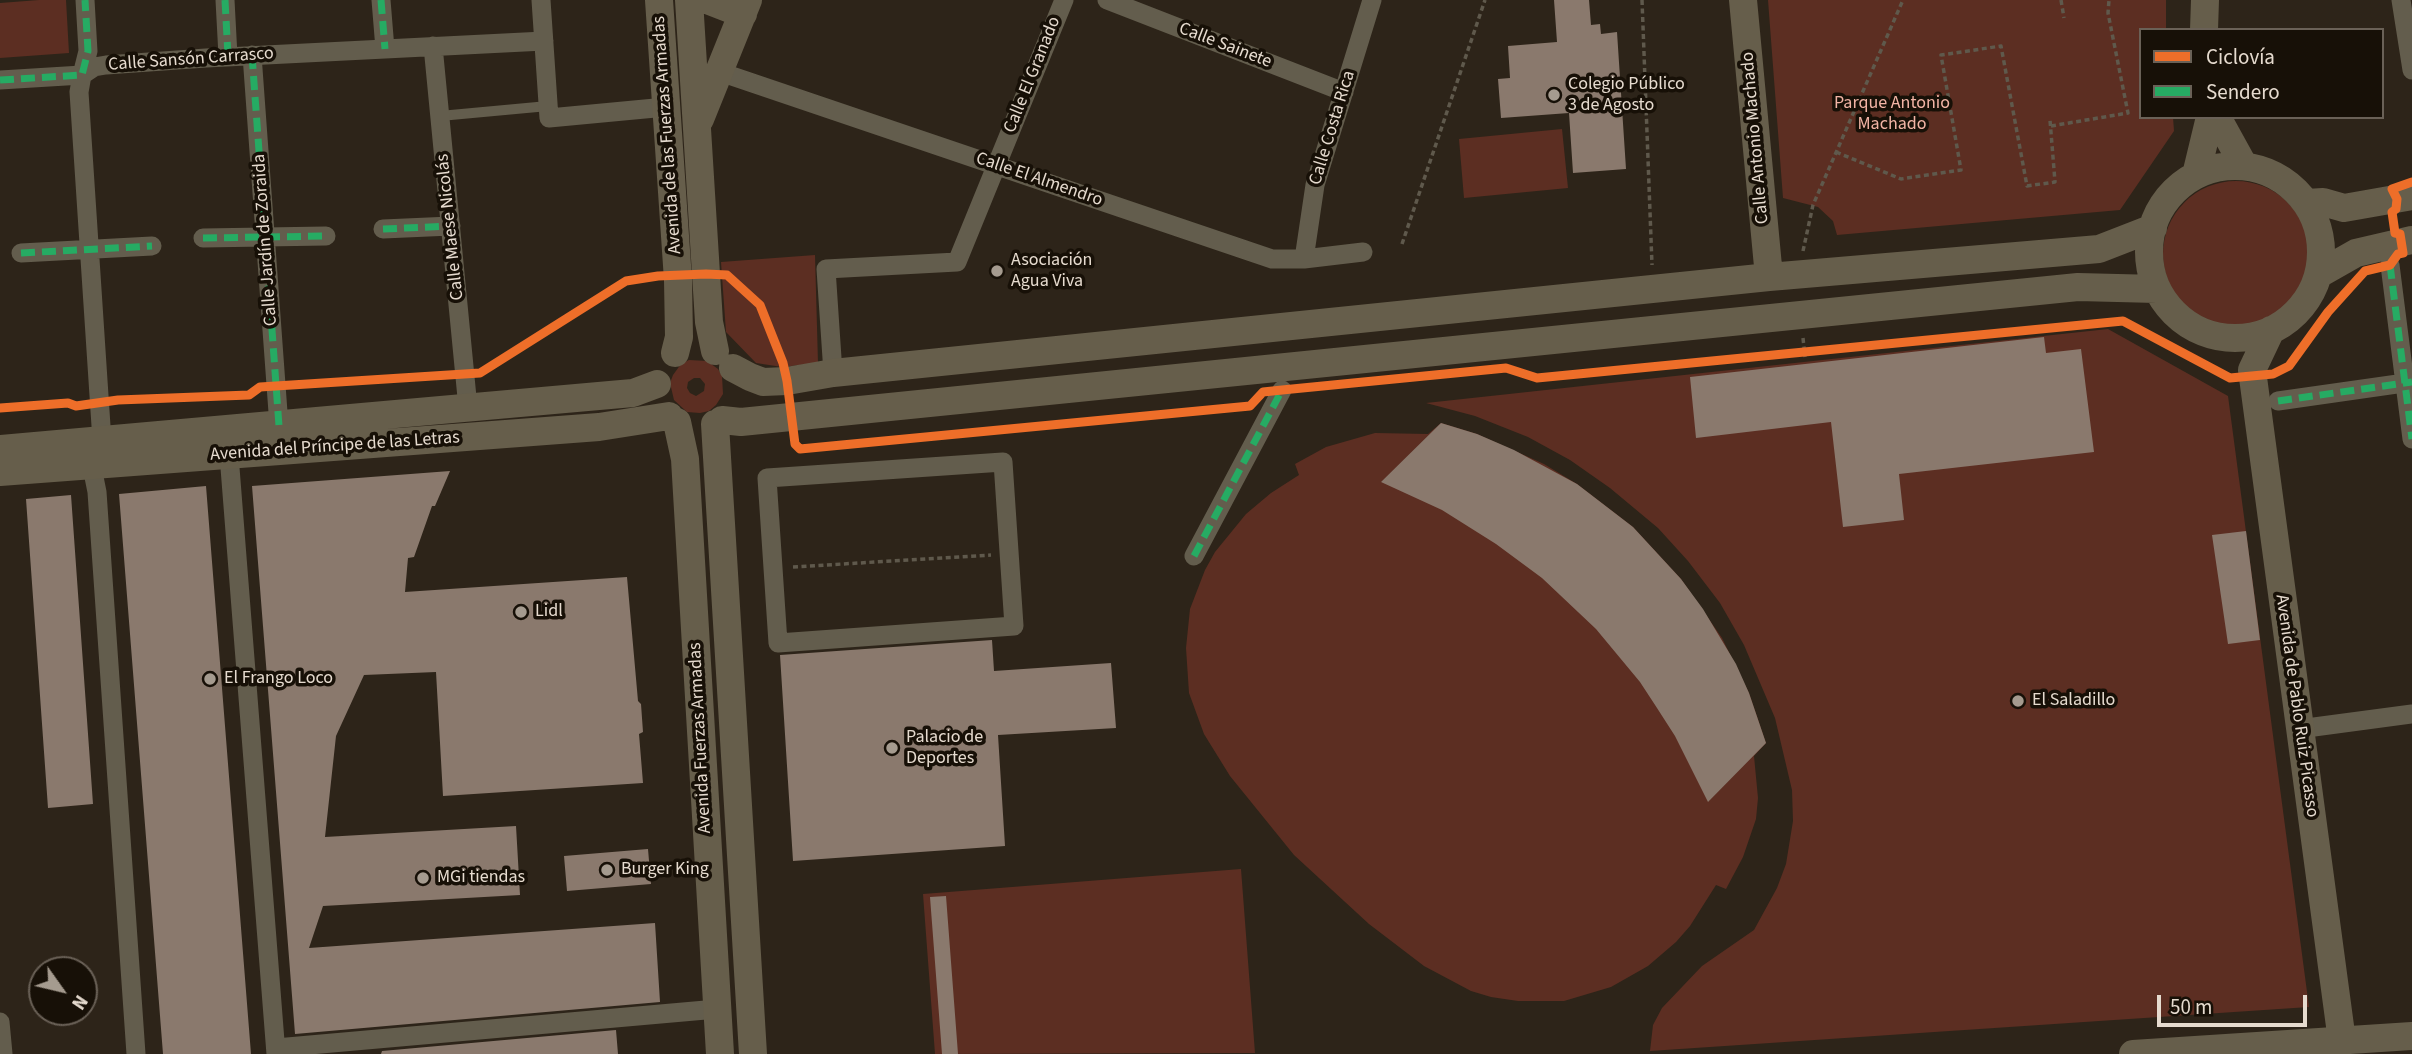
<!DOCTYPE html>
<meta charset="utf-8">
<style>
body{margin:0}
#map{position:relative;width:2412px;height:1054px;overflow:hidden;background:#2d2419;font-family:"Source Sans 3",sans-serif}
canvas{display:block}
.legend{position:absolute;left:2139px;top:28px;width:245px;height:91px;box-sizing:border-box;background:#171007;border:2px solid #6a6157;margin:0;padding:9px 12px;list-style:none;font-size:21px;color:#e6dbcf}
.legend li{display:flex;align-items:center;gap:14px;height:35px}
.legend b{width:35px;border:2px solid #6a6157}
.north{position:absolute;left:28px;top:956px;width:70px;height:70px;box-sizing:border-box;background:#171007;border:2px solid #6a6157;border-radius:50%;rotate:124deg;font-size:19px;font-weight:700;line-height:28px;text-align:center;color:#e6dbcf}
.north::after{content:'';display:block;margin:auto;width:24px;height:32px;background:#a59b8f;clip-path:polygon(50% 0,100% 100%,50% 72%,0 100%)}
.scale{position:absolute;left:2157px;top:995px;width:150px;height:32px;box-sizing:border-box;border:4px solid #e6dbcf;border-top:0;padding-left:9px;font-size:21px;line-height:24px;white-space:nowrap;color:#e6dbcf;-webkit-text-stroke:5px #171007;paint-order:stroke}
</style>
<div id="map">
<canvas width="2412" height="1054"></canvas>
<ul class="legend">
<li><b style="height:9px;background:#ee6e29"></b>Ciclovía</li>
<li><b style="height:9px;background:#26ab63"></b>Sendero</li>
</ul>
<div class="north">N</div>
<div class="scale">50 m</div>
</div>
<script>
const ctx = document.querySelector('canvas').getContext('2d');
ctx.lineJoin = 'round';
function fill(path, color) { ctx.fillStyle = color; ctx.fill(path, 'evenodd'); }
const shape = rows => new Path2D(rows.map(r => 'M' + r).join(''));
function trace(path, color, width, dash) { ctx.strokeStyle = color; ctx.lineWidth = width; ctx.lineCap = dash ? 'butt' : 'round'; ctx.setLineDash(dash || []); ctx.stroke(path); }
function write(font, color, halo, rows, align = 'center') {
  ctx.font = font + ' "Source Sans 3",sans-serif'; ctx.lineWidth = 7; ctx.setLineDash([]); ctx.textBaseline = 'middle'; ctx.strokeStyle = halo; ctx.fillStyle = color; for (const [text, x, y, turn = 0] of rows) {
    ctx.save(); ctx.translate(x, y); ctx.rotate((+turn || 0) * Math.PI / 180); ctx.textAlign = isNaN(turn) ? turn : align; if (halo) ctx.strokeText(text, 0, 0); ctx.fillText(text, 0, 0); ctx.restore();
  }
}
const green = shape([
 [39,0,66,0,69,53,0,58,0,3],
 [1768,0,2166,0,2166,30,2141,30,2141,117,2173,117,2174,131,2120,210,1837,235,1833,221,1818,207,1783,198],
 [1562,129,1568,188,1464,198,1459,139],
 '2163 254a73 73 0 1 1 146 0a73 73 0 1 1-146 0Z',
 [815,255,818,363,782,367,756,363,726,332,721,262],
 [2108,329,2228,396,2309,1007,1650,1051,1653,1025,1662,1008,1702,966,1754,930,1777,888,1786,864,1793,821,1792,790,1775,718,1744,645,1720,603,1688,561,1658,528,1610,488,1570,460,1528,437,1475,416,1426,403],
 [689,360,707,361,718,369,722,376,723,394,716,405,709,411,700,413,687,412,674,400,670,383,673,375,681,364],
 [694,378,700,378,705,384,704,391,696,396,690,393,687,388,688,382],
 [1441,423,1477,434,1544,464,1577,484,1633,527,1681,579,1722,638,1749,693,1766,743,1754,756,1758,798,1756,819,1743,857,1726,889,1716,885,1690,926,1676,942,1648,966,1611,987,1564,1001,1518,1001,1491,997,1471,991,1424,966,1369,924,1294,855,1230,776,1204,734,1189,693,1186,648,1190,609,1205,570,1215,552,1246,514,1271,493,1299,475,1295,464,1326,447,1375,433,1428,434],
 [1241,869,1255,1053,935,1054,923,894]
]);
const building = shape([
 [1554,0,1589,0,1591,25,1600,24,1601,34,1617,32,1626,169,1573,173,1569,113,1501,118,1498,79,1510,78,1508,46,1557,42],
 [2044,337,2046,353,2081,349,2094,452,1899,474,1904,520,1843,527,1831,422,1696,438,1690,377],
 [1441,423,1477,434,1514,450,1577,484,1633,527,1681,579,1703,609,1736,664,1749,693,1766,743,1708,802,1675,736,1657,708,1640,682,1596,629,1542,578,1496,544,1442,510,1381,482],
 [450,471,435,506,432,506,414,557,408,558,405,592,627,577,638,701,641,704,643,732,639,734,643,783,443,796,436,672,364,675,336,736,325,837,516,826,520,895,323,906,309,948,655,923,660,1002,295,1034,252,486],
 [206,486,251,1054,163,1054,119,494],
 [71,495,93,804,48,808,26,499],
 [2246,531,2260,640,2228,644,2212,535],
 [992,640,994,671,1111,663,1116,728,998,735,1005,846,793,861,780,655],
 [648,849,651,884,567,891,564,856],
 [946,896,958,1054,942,1054,930,897],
 [616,1030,618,1054,381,1054,382,1051]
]);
const path = shape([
 [1642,0,1652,265],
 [2061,0,2064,18],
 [2051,126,2128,113,2108,13,2109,0],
 [1836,152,1901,179,1961,170,1941,55,2001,46,2027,186,2055,182,2050,120],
 [1402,244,1485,0],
 [1803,251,1813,205,1903,0],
 [1803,338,1805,357],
 [793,567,991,555]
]);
const lane = shape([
 [440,116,548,106]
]);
const street = shape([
 [225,0,228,56],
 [381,0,385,49],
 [541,0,549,118,666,107],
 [1107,0,1344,92],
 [2401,0,2412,70],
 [433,46,468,408],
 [252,55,279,426],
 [720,72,1272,259,1304,259,1363,252],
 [0,80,82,75,88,51,85,0],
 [383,229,451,226],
 [203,238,326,236],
 [21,253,152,246],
 [1304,259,1315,185,1372,0],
 [2390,265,2412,439],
 [833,373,826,269,957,262,1064,0],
 [2278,401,2412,382],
 [102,441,79,92,82,75,94,67,106,65,206,58,544,41],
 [229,455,276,1054],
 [1003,462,1014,626,778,643,767,478,1003,462],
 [92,467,97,492,136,1054],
 [1194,556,1282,390],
 [2299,729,2412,714],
 [0,1022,3,1054],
 [276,1048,717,1009]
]);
const secondary = shape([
 [659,0,678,280,679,337,675,353],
 [689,0,709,322,715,351],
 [707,0,743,14],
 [1743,0,1769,277],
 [2204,30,2205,0],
 [2217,117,2244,166],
 [700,119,748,0],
 '2149 252a86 86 0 1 1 172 0a86 86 0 1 1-172 0Z',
 [2196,175,2210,117],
 [2307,203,2323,202,2344,208,2412,196],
 [2319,274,2356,253,2412,240],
 [2271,330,2252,370,2342,1041],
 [733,368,750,377,763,382,787,381,833,373,1769,277,2099,249,2153,228],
 [722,420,741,422,2078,287,2157,289],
 [677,422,685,459,720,1054],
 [715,424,753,1054],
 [0,449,610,395,633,393,657,384],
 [0,472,599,427,669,416],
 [2133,1054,2412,1036]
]);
const quiet = shape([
 [225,0,228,56],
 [381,0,385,49],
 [252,55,279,426],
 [0,80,82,75,88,51,85,0],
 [383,229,451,226],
 [203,238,326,236],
 [21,253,152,246],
 [2390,265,2412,439],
 [2278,401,2412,382],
 [1194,556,1282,390]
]);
const cycleway = shape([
 [0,408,68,403,76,406,118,400,249,395,260,387,480,373,626,281,658,276,706,274,727,275,760,305,783,363,787,381,795,444,800,449,1250,406,1263,392,1282,390,1506,368,1537,378,2123,321,2230,378,2273,374,2289,366,2328,312,2365,271,2390,265,2398,254,2403,253,2400,234,2395,233,2392,212,2396,209,2397,199,2392,189,2412,182]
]);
const markers = [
 [1554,95,7,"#a59b8f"],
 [997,271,7,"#a59b8f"],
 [521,612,7,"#a59b8f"],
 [210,679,7,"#a59b8f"],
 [2018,701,7,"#a59b8f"],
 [892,748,7,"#a59b8f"],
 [607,870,7,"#a59b8f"],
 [423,878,7,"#a59b8f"]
];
const streetNames = [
 ["Calle Sainete",1225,46,21],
 ["Calle Sansón Carrasco",191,60,-4],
 ["Calle El Granado",1033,75,-68],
 ["Calle Costa Rica",1333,128,-73],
 ["Avenida de las Fuerzas Armadas",668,135,-94],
 ["Calle Antonio Machado",1756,138,-95],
 ["Calle El Almendro",1039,180,19],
 ["Calle Maese Nicolás",451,227,-96],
 ["Calle Jardín de Zoraida",266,240,-94],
 ["Avenida del Príncipe de las Letras",335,447,-4],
 ["Avenida de Pablo Ruiz Picasso",2296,706,82],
 ["Avenida Fuerzas Armadas",701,738,-93]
];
const poiNames = [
 ["Colegio Público",1568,85],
 ["3 de Agosto",1568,106],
 ["Asociación",1011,261],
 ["Agua Viva",1011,282],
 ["Lidl",535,612],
 ["El Frango Loco",224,679],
 ["El Saladillo",2032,701],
 ["Palacio de",906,738],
 ["Deportes",906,759],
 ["Burger King",621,870],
 ["MGi tiendas",437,878]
];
const parkNames = [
 ["Parque Antonio",1892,104],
 ["Machado",1892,125]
];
fill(green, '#5c2e22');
fill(building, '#8a796d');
trace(path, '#5f594c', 3.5, [5, 3.5]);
trace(lane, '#635d4d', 10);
trace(street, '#635d4d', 19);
trace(secondary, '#665e4b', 28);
trace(quiet, '#26ab63', 7, [14, 7]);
trace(cycleway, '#ee6e29', 9);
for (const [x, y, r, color] of markers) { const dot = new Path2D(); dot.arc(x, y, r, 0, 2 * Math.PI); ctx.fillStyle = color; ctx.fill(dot); trace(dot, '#171007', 2.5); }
write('18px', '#e6dbcf', '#171007', streetNames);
write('18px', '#e6dbcf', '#171007', poiNames, 'left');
write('18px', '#f2b4a5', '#171007', parkNames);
</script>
